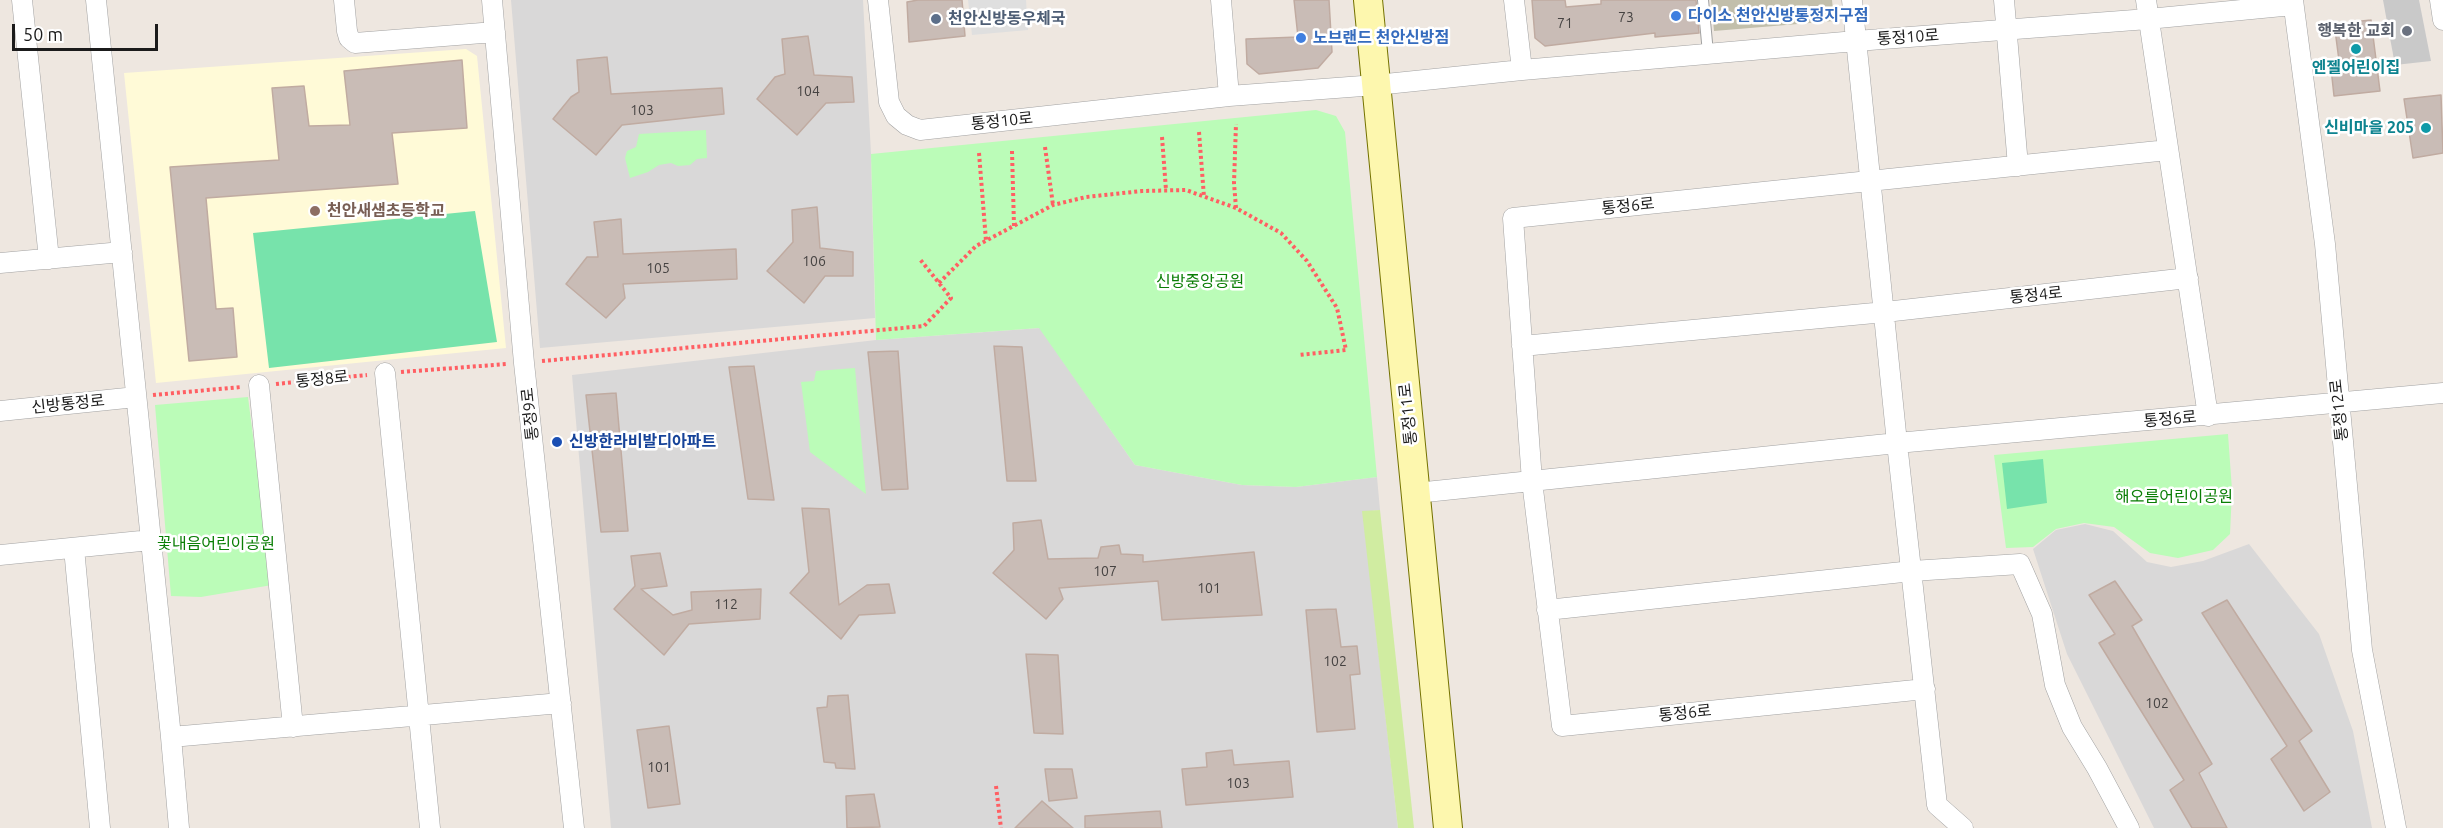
<!DOCTYPE html>
<meta charset="utf-8">
<style>
body{margin:0}
#map{position:relative;width:2443px;height:828px;overflow:hidden;background:#eee7e0;font-family:Ubuntu,sans-serif}
canvas{display:block}
.scale{position:absolute;left:12px;top:24px;width:146px;height:27px;box-sizing:border-box;border:3px solid #1b1b1b;border-top:0;padding-left:8px;font-size:18px;line-height:21px;white-space:nowrap;color:#1b1b1b;-webkit-text-stroke:4px #fff;paint-order:stroke}
</style>
<div id="map">
<canvas width="2443" height="828"></canvas>
<div class="scale">50 m</div>
</div>
<script>
const ctx = document.querySelector('canvas').getContext('2d');
ctx.lineJoin = 'round';
function fill(path, color) { ctx.fillStyle = color; ctx.fill(path, 'evenodd'); }
const shape = rows => new Path2D(rows.map(r => 'M' + r).join(''));
function trace(path, color, width, dash) { ctx.strokeStyle = color; ctx.lineWidth = width; ctx.lineCap = dash ? 'butt' : 'round'; ctx.setLineDash(dash || []); ctx.stroke(path); }
function write(font, color, halo, rows, align = 'center') {
  ctx.font = font + ' Ubuntu,"Noto Sans KR",sans-serif'; ctx.lineWidth = 5; ctx.setLineDash([]); ctx.textBaseline = 'middle'; ctx.strokeStyle = halo; ctx.fillStyle = color; for (const [text, x, y, turn = 0] of rows) {
    ctx.save(); ctx.translate(x, y); ctx.rotate((+turn || 0) * Math.PI / 180); ctx.textAlign = isNaN(turn) ? turn : align; if (halo) ctx.strokeText(text, 0, 0); ctx.fillText(text, 0, 0); ctx.restore();
  }
}
const residential = shape([
 [511,0,863,0,871,154,875,318,540,348],
 [1040,328,1135,465,1242,485,1296,487,1377,477,1380,510,1363,512,1398,828,611,828,572,375,876,340],
 [2085,524,2113,531,2147,562,2171,567,2203,561,2249,544,2319,634,2353,731,2372,828,2154,828,2067,654,2033,549,2056,530]
]);
const education = shape([
 [466,49,477,56,506,348,156,383,124,73]
]);
const religious = shape([
 [2383,0,2419,0,2431,61,2395,65]
]);
const construction = shape([
 [1711,0,1832,0,1834,21,1714,31]
]);
const grass = shape([
 [1380,510,1414,828,1398,828,1362,511]
]);
const park = shape([
 [1316,110,1336,116,1345,132,1377,477,1296,487,1242,485,1135,465,1039,328,876,340,871,154],
 [706,130,707,158,697,159,690,165,678,166,671,163,659,165,648,172,630,178,625,158,627,151,636,147,639,134],
 [855,368,866,494,810,452,801,382,814,381,816,371],
 [248,397,272,585,201,597,171,596,155,405],
 [2228,434,2232,490,2230,534,2213,550,2178,558,2150,553,2114,527,2084,523,2056,529,2033,547,2006,548,1994,455]
]);
const pitch = shape([
 [475,211,497,342,269,368,253,233],
 [2043,459,2047,503,2007,509,2002,463]
]);
const parking = shape([
 [968,0,1026,0,1028,30,972,35]
]);
const building = shape([
 [918,0,962,0,965,36,909,42,907,2,918,0],
 [1294,0,1329,0,1332,52,1318,68,1259,74,1247,64,1246,39,1298,37,1294,0],
 [1532,0,1565,0,1566,7,1601,4,1601,0,1696,0,1699,33,1655,37,1655,33,1545,46,1535,38,1532,0],
 [2371,20,2380,91,2334,96,2331,68,2340,68,2335,30,2353,26,2352,22,2371,20],
 [808,36,814,75,852,77,854,102,826,103,797,135,757,99,775,77,785,74,782,39,808,36],
 [607,57,611,94,722,88,724,114,622,125,596,155,553,119,571,97,579,92,577,60,607,57],
 [462,60,467,128,392,133,398,184,206,198,216,309,233,308,237,357,189,361,170,167,279,160,272,88,304,86,309,126,350,125,344,71,462,60],
 [2441,95,2443,153,2413,158,2404,99,2441,95],
 [817,207,820,248,853,252,853,276,825,276,804,303,767,271,793,242,792,210,817,207],
 [621,219,623,254,736,249,737,279,623,284,625,298,606,318,566,284,587,257,598,257,594,222,621,219],
 [994,346,1022,347,1036,481,1007,481,994,346],
 [898,351,908,489,882,490,868,352,898,351],
 [754,366,774,500,748,499,729,367,754,366],
 [616,393,628,531,601,532,586,395,616,393],
 [802,508,829,509,839,605,867,585,889,584,895,613,859,615,841,639,790,593,809,572,802,508],
 [1041,520,1048,559,1098,558,1101,547,1119,545,1121,554,1143,555,1143,562,1254,552,1262,615,1162,620,1158,581,1059,588,1063,599,1046,619,993,573,1014,550,1013,523,1041,520],
 [660,553,667,586,641,589,673,615,692,610,691,592,761,589,760,619,689,624,664,655,614,609,635,586,631,556,660,553],
 [2115,581,2142,620,2132,626,2212,764,2199,773,2227,828,2192,828,2170,790,2184,780,2099,643,2115,634,2089,595,2115,581],
 [2227,600,2312,731,2299,741,2330,792,2304,811,2271,759,2287,746,2202,613,2227,600],
 [1336,609,1341,647,1357,646,1360,674,1350,675,1355,729,1317,732,1306,610,1336,609],
 [1026,654,1058,655,1063,734,1034,733,1026,654],
 [848,695,855,769,836,768,835,763,824,762,817,708,827,707,828,696,848,695],
 [669,726,680,804,648,808,637,730,669,726],
 [1232,750,1234,765,1289,761,1293,797,1186,805,1182,769,1207,767,1206,753,1232,750],
 [1045,769,1072,769,1077,798,1049,801,1045,769],
 [874,794,880,827,847,828,846,796,874,794],
 [1042,801,1073,828,1015,828,1042,801],
 [1160,811,1162,828,1085,828,1085,816,1160,811]
]);
const path = shape([
 [1199,132,1204,197],
 [1162,137,1166,190],
 [1045,147,1053,205],
 [1012,151,1014,226],
 [979,153,986,241],
 [1236,208,1234,183,1236,124],
 [939,283,976,246,1053,205,1086,197,1142,191,1186,190,1236,208,1281,233,1307,261,1337,308,1346,350,1299,355],
 [542,361,924,326,951,298,919,258],
 [401,372,507,364],
 [276,384,367,375],
 [153,395,241,387],
 [996,786,1001,828]
]);
const lane = shape([
 [1703,0,1708,53]
]);
const street = shape([
 [22,0,49,259],
 [96,0,171,737,561,703],
 [344,0,347,31,349,38,355,43,495,32],
 [492,0,524,363,574,828],
 [878,0,889,102,896,116,907,125,920,130,1229,96,1376,85,1522,70,1856,41,2148,19,2293,5],
 [1221,0,1229,96],
 [1514,0,1522,70],
 [1852,0,1897,443,1937,805,1963,828],
 [2004,0,2018,166],
 [2146,0,2208,416],
 [2293,0,2325,244,2362,650,2396,828],
 [2440,0,2443,20],
 [0,263,122,252],
 [1522,346,1885,312,2188,278],
 [385,373,430,828],
 [259,385,293,727],
 [0,411,136,397],
 [1416,493,1897,443,2443,393],
 [74,548,100,828],
 [0,555,151,540],
 [1547,610,1912,571,2020,564,2042,614,2055,685,2072,727,2097,768,2129,828],
 [1925,689,1562,726,1532,481,1513,218,2168,150],
 [171,737,179,828]
]);
const secondary = shape([
 [1368,0,1448,828]
]);
const markers = [
 [1676,16,6,"#3f7fe0"],
 [936,19,6,"#5c6f8a"],
 [2407,31,6,"#6b7280"],
 [1301,38,6,"#3f7fe0"],
 [2356,49,6,"#0f9aa8"],
 [2426,128,6,"#0f9aa8"],
 [315,211,6,"#8d6e63"],
 [557,442,6,"#1a4fb4"]
];
const numberNames = [
 ["73",1626,17],
 ["71",1565,23],
 ["104",808,91],
 ["103",642,110],
 ["106",814,261],
 ["105",658,268],
 ["107",1105,571],
 ["101",1209,588],
 ["112",726,604],
 ["102",1335,661],
 ["102",2157,703],
 ["101",659,767],
 ["103",1238,783]
];
const shopNames = [
 ["다이소 천안신방통정지구점",1688,16],
 ["노브랜드 천안신방점",1313,38]
];
const serviceNames = [
 ["천안신방동우체국",948,19]
];
const worshipNames = [
 ["행복한 교회",2395,31]
];
const streetNames = [
 ["통정10로",1908,37,-4],
 ["통정10로",1002,121,-6],
 ["통정6로",1628,206,-6],
 ["통정4로",2036,295,-6],
 ["통정8로",322,379,-6],
 ["신방통정로",68,404,-6],
 ["통정12로",2339,410,-96],
 ["통정9로",530,414,-96],
 ["통정11로",1408,414,-96],
 ["통정6로",2170,419,-5],
 ["통정6로",1685,713,-6]
];
const cultureNames = [
 ["엔젤어린이집",2356,68],
 ["신비마을 205",2414,128,"right"]
];
const educationNames = [
 ["천안새샘초등학교",327,211]
];
const parkNames = [
 ["신방중앙공원",1200,282],
 ["해오름어린이공원",2174,497],
 ["꽃내음어린이공원",216,544]
];
const transitNames = [
 ["신방한라비발디아파트",569,442]
];
fill(residential, '#d9d8d8');
fill(education, '#fffad7');
fill(religious, '#c9c9c9');
fill(construction, '#c2bfab');
fill(grass, '#d0eca1');
fill(park, '#bbfcb8');
fill(pitch, '#77e3ab');
fill(parking, '#dfdfdf');
fill(building, '#c9bcb6');
trace(building, '#c0aba1', 1.5);
trace(lane, '#a2a2a2', 12);
trace(street, '#a2a2a2', 21);
trace(secondary, '#747200', 30);
trace(path, '#ff5f63', 4, [3, 3]);
trace(lane, '#fff', 10);
trace(street, '#fff', 20);
trace(secondary, '#fdf7ae', 28);
for (const [x, y, r, color] of markers) { const dot = new Path2D(); dot.arc(x, y, r, 0, 2 * Math.PI); ctx.fillStyle = color; ctx.fill(dot); trace(dot, '#fff', 2); }
write('14px', '#464342', null, numberNames);
write('bold 16px', '#366cbe', '#fff', shopNames, 'left');
write('bold 16px', '#4e5e75', '#fff', serviceNames, 'left');
write('bold 16px', '#5b616d', '#fff', worshipNames, 'right');
write('16px', '#1b1b1b', '#fff', streetNames);
write('bold 16px', '#0d838f', '#fff', cultureNames);
write('bold 16px', '#785e54', '#fff', educationNames, 'left');
write('16px', '#0a7e05', '#fff', parkNames);
write('bold 16px', '#164399', '#fff', transitNames, 'left');
</script>
